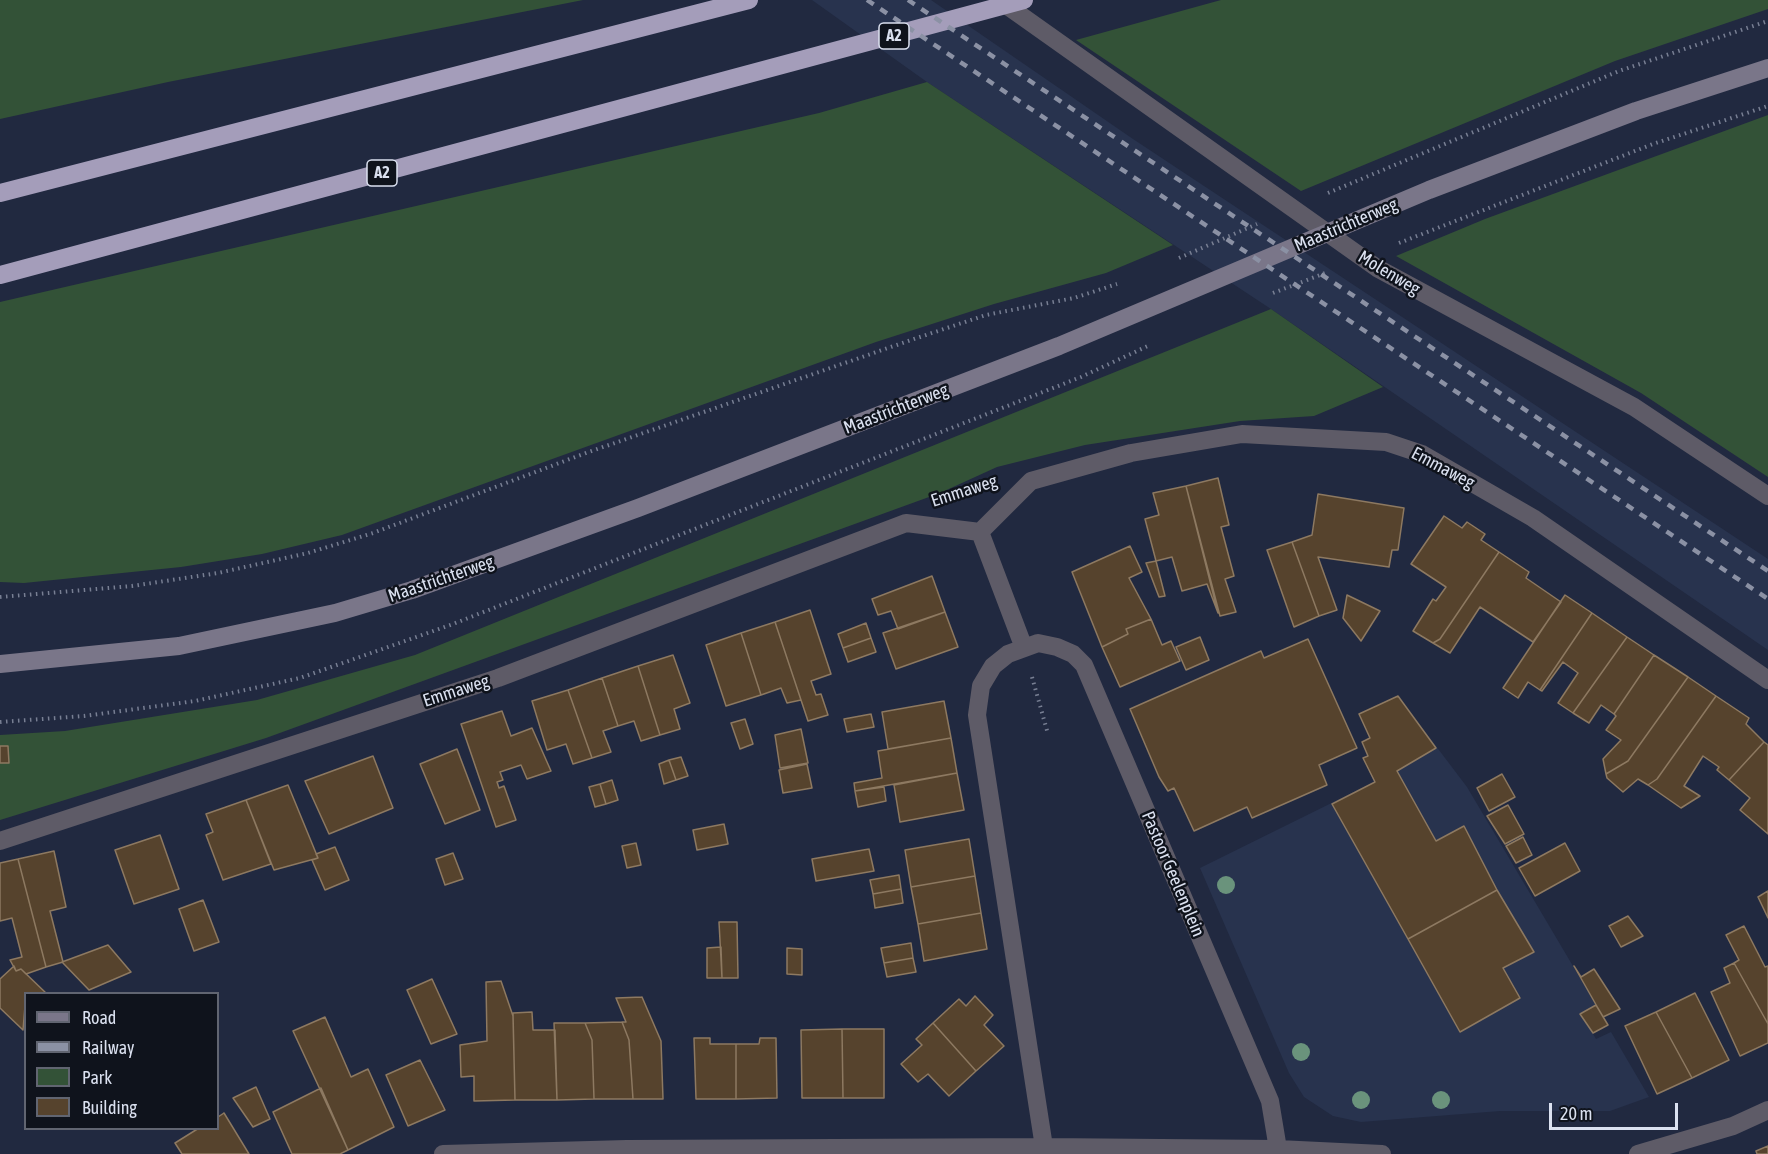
<!DOCTYPE html>
<style>
body{margin:0}
#map{position:relative;width:1768px;height:1154px;overflow:hidden;background:#212940;font-family:"Asap Condensed",sans-serif}
canvas{display:block}
.legend{position:absolute;left:24px;top:992px;width:195px;height:138px;box-sizing:border-box;background:#0f131c;border:2px solid #616571;margin:0;padding:8px 10px;list-style:none;font-size:18px;color:#dbe1f0}
.legend li{display:flex;align-items:center;gap:12px;height:30px}
.legend b{width:30px;border:2px solid #616571}
.scale{position:absolute;left:1549px;top:1103px;width:129px;height:27px;box-sizing:border-box;border:3px solid #dbe1f0;border-top:0;padding-left:8px;font-size:18px;line-height:21px;white-space:nowrap;color:#dbe1f0;-webkit-text-stroke:4px #0f131c;paint-order:stroke}
</style>
<div id="map">
<canvas width="1768" height="1154"></canvas>
<ul class="legend">
<li><b style="height:8px;background:#7a7689"></b>Road</li>
<li><b style="height:8px;background:#8b91a4"></b>Railway</li>
<li><b style="height:16px;background:#335237"></b>Park</li>
<li><b style="height:16px;background:#56432d"></b>Building</li>
</ul>
<div class="scale">20 m</div>
</div>
<script>
const ctx = document.querySelector('canvas').getContext('2d');
ctx.lineJoin = 'round';
function fill(path, color) { ctx.fillStyle = color; ctx.fill(path, 'evenodd'); }
const shape = rows => new Path2D(rows.map(r => 'M' + r).join(''));
function trace(path, color, width, dash) { ctx.strokeStyle = color; ctx.lineWidth = width; ctx.lineCap = dash ? 'butt' : 'round'; ctx.setLineDash(dash || []); ctx.stroke(path); }
function write(font, color, halo, rows, align = 'center') {
  ctx.font = font + ' "Asap Condensed",sans-serif'; ctx.lineWidth = 5; ctx.setLineDash([]); ctx.textBaseline = 'middle'; ctx.strokeStyle = halo; ctx.fillStyle = color; for (const [text, x, y, turn = 0] of rows) {
    ctx.save(); ctx.translate(x, y); ctx.rotate((+turn || 0) * Math.PI / 180); ctx.textAlign = isNaN(turn) ? turn : align; if (halo) ctx.strokeText(text, 0, 0); ctx.fillText(text, 0, 0); ctx.restore();
  }
}
const built = shape([
 [812,0,931,0,1133,139,1768,559,1768,650,1271,309,927,82],
 [1398,696,1467,787,1596,1005,1581,1014,1596,1039,1611,1032,1649,1097,1610,1111,1500,1111,1361,1122,1333,1116,1304,1097,1289,1073,1200,868,1374,782,1363,758,1368,755,1370,738,1359,714]
]);
const green = shape([
 [0,0,583,0,168,82,0,119],
 [1221,0,1768,0,1768,9,1615,61,1301,191,1076,40],
 [927,82,1173,245,1106,273,994,304,876,342,342,535,262,554,181,567,24,583,0,582,0,302,819,113],
 [1768,115,1768,477,1641,393,1396,256,1485,219],
 [1271,309,1383,387,1314,416,1240,421,1085,445,997,467,940,493,266,738,0,820,0,735,65,731,257,700,415,655]
]);
const building = shape([
 [1218,478,1229,525,1221,527,1234,576,1225,579,1236,612,1220,616,1186,486,1218,478],
 [1186,486,1218,613,1207,584,1182,591,1172,557,1156,561,1145,519,1159,515,1153,493,1186,486],
 [1318,494,1404,508,1398,550,1392,550,1389,567,1318,557,1337,610,1319,616,1292,542,1312,535,1318,494],
 [1444,516,1462,528,1467,522,1485,534,1481,540,1499,552,1440,639,1433,643,1413,631,1433,599,1436,601,1446,587,1411,564,1444,516],
 [1292,542,1319,616,1294,627,1267,550,1292,542],
 [1130,546,1142,572,1129,578,1151,619,1126,629,1128,634,1102,647,1072,572,1130,546],
 [1499,552,1529,572,1526,578,1561,602,1533,642,1480,607,1450,653,1433,643,1440,639,1499,552],
 [1156,561,1165,596,1159,597,1146,563,1156,561],
 [932,576,945,612,898,629,891,611,878,615,872,599,932,576],
 [1347,595,1380,611,1361,641,1343,618,1347,595],
 [1565,595,1592,613,1540,690,1528,682,1518,698,1503,688,1565,595],
 [810,610,831,674,811,681,816,695,821,694,828,715,808,721,775,622,810,610],
 [945,612,958,647,896,669,883,633,945,612],
 [1592,613,1627,637,1573,713,1558,703,1578,673,1563,662,1542,691,1540,690,1592,613],
 [1151,619,1162,645,1171,641,1180,661,1120,687,1102,647,1128,634,1126,629,1151,619],
 [775,622,801,700,787,703,781,688,761,695,741,633,775,622],
 [866,623,871,638,843,648,838,634,866,623],
 [741,633,761,695,726,706,706,645,741,633],
 [1200,637,1209,660,1186,670,1176,647,1200,637],
 [1627,637,1654,655,1614,714,1601,705,1589,723,1573,713,1627,637],
 [871,638,876,652,848,662,843,648,871,638],
 [1308,639,1357,748,1319,765,1327,785,1252,818,1247,807,1194,831,1174,788,1168,791,1159,777,1130,709,1261,651,1264,658,1308,639],
 [673,655,690,703,674,709,680,729,660,735,638,666,673,655],
 [1654,655,1688,677,1628,761,1606,774,1603,759,1621,740,1606,730,1616,716,1614,714,1654,655],
 [638,666,660,735,641,741,634,721,618,726,602,678,638,666],
 [1688,677,1716,696,1657,779,1648,785,1638,779,1623,792,1607,778,1606,774,1628,761,1688,677],
 [602,678,618,726,603,731,611,752,592,758,568,690,602,678],
 [568,690,592,758,573,764,566,744,547,750,532,701,568,690],
 [1398,696,1436,748,1397,771,1436,841,1464,826,1497,890,1408,939,1332,804,1375,782,1363,758,1368,756,1362,742,1370,738,1359,714,1398,696],
 [1716,696,1749,718,1746,724,1764,742,1729,780,1717,770,1719,767,1703,756,1684,786,1700,796,1681,808,1648,785,1657,779,1716,696],
 [944,701,951,738,888,749,882,712,944,701],
 [502,711,511,736,532,728,551,771,527,779,521,765,500,772,503,780,497,782,499,788,504,786,516,820,496,827,461,724,502,711],
 [871,714,874,727,847,732,844,719,871,714],
 [745,719,753,744,740,749,731,723,745,719],
 [801,729,808,763,780,768,775,735,801,729],
 [951,738,957,773,855,791,854,783,882,778,878,751,951,738],
 [1764,742,1768,745,1768,834,1740,810,1750,798,1729,780,1764,742],
 [0,746,8,746,9,763,0,763,0,746],
 [457,749,480,810,445,824,420,764,457,749],
 [373,756,393,808,329,834,305,781,373,756],
 [681,757,688,776,676,780,669,760,681,757],
 [669,760,676,780,664,784,659,764,669,760],
 [807,764,812,788,783,793,779,770,807,764],
 [957,773,964,810,900,822,894,785,957,773],
 [1502,774,1515,797,1489,811,1477,788,1502,774],
 [612,780,618,800,606,804,600,784,612,780],
 [600,784,606,804,595,807,589,787,600,784],
 [288,785,318,858,274,870,246,800,288,785],
 [884,787,886,801,858,807,855,791,884,787],
 [246,800,271,864,223,880,206,835,213,832,206,814,246,800],
 [1508,805,1524,834,1505,844,1487,816,1508,805],
 [724,824,728,844,697,850,693,830,724,824],
 [160,835,179,889,134,904,115,850,160,835],
 [1523,837,1532,855,1516,863,1506,846,1523,837],
 [969,839,975,876,911,887,905,850,969,839],
 [636,843,641,865,627,868,622,846,636,843],
 [1565,843,1580,871,1535,896,1519,868,1565,843],
 [335,847,349,880,325,890,312,860,318,858,316,854,335,847],
 [869,849,874,871,816,881,812,859,869,849],
 [54,851,66,907,50,911,63,962,46,967,18,859,54,851],
 [453,853,463,879,445,885,436,859,453,853],
 [18,859,46,967,26,974,21,969,16,971,10,960,22,957,12,918,0,921,0,863,18,859],
 [899,875,901,889,873,894,870,880,899,875],
 [975,876,981,913,918,924,911,887,975,876],
 [901,889,903,903,875,908,873,894,901,889],
 [1497,890,1534,952,1503,968,1520,998,1460,1032,1408,939,1497,890],
 [1768,891,1768,918,1758,897,1768,891],
 [203,900,219,942,194,951,179,909,203,900],
 [981,913,987,949,924,961,918,924,981,913],
 [1628,916,1643,936,1621,947,1609,926,1628,916],
 [719,922,737,922,738,978,722,978,719,922],
 [1744,926,1765,967,1768,966,1768,1024,1734,963,1739,960,1726,935,1744,926],
 [911,943,913,958,884,963,881,948,911,943],
 [108,945,131,972,89,990,62,962,108,945],
 [721,947,722,978,707,978,707,948,721,947],
 [787,948,802,949,802,975,787,974,787,948],
 [913,958,916,972,887,977,884,963,913,958],
 [1734,963,1768,1024,1768,1043,1740,1056,1711,992,1730,983,1724,968,1734,963],
 [14,966,16,971,21,969,47,994,26,994,23,1030,0,1008,0,979,14,966],
 [1574,966,1581,977,1594,969,1620,1009,1603,1017,1574,966],
 [432,979,457,1034,431,1044,407,990,432,979],
 [501,981,513,1016,515,1100,474,1101,474,1076,461,1077,460,1045,487,1041,486,982,501,981],
 [1695,993,1729,1060,1692,1078,1656,1012,1695,993],
 [975,996,993,1015,984,1025,1004,1046,976,1071,933,1023,959,999,966,1006,975,996],
 [642,997,661,1041,663,1099,633,1099,629,1040,622,1022,626,1022,616,998,642,997],
 [1596,1005,1608,1025,1593,1033,1580,1014,1596,1005],
 [532,1012,533,1030,555,1030,557,1100,515,1100,513,1013,532,1012],
 [1656,1012,1692,1078,1657,1094,1625,1026,1656,1012],
 [325,1017,351,1077,368,1069,394,1127,348,1150,293,1031,325,1017],
 [622,1022,629,1040,633,1099,594,1099,592,1040,585,1023,622,1022],
 [554,1023,585,1023,592,1040,594,1099,557,1100,554,1023],
 [933,1023,976,1071,949,1096,928,1074,918,1082,901,1064,922,1045,916,1039,933,1023],
 [842,1029,843,1098,802,1098,801,1030,842,1029],
 [842,1029,884,1029,884,1098,843,1098,842,1029],
 [694,1038,710,1038,710,1044,736,1044,736,1099,696,1099,694,1038],
 [760,1038,776,1038,777,1098,736,1099,736,1044,759,1044,760,1038],
 [420,1060,445,1110,408,1126,386,1075,420,1060],
 [256,1087,270,1119,253,1127,233,1098,256,1087],
 [321,1088,348,1150,340,1154,292,1154,273,1112,321,1088],
 [224,1113,249,1154,182,1154,175,1143,199,1128,218,1128,218,1117,224,1113],
 [1768,1146,1768,1154,1757,1154,1756,1151,1768,1146]
]);
const path = shape([
 [1328,193,1619,71,1768,21],
 [1399,243,1653,144,1768,106],
 [1179,258,1257,224],
 [1273,293,1328,272],
 [948,495,983,483],
 [0,597,132,586,218,573,308,553,373,533,586,453,911,340,986,315,1074,298,1117,284],
 [1032,677,1048,734],
 [0,722,84,716,195,701,300,678,453,624,1081,377,1150,345]
]);
const street = shape([
 [999,0,1377,268,1634,407,1768,496],
 [980,532,1031,481,1131,453,1242,434,1386,442,1422,454,1533,518,1768,680],
 [980,532,1024,648],
 [0,841,498,678,906,523,980,532],
 [1044,1147,977,715,981,686,993,666,1008,654,1038,643,1057,647,1073,654,1084,665,1270,1101,1278,1149],
 [443,1154,627,1149,1044,1147,1278,1149,1382,1154],
 [1638,1154,1733,1126,1768,1110]
]);
const secondary = shape([
 [0,664,179,646,335,613,412,590,638,508,1059,346,1429,190,1636,111,1768,68]
]);
const highway = shape([
 [0,193,749,0],
 [0,275,1024,0]
]);
const rail = shape([
 [867,0,1768,599],
 [908,0,1768,571]
]);
const trees = [
 [1226,885],
 [1301,1052],
 [1361,1100],
 [1441,1100]
];
const shields = [
 [894,36,30],
 [382,173,30]
];
const shieldNames = [
 ["A2",894,36],
 ["A2",382,173]
];
const streetNames = [
 ["Maastrichterweg",1346,225,-23],
 ["Molenweg",1389,273,31],
 ["Maastrichterweg",896,409,-21],
 ["Emmaweg",1443,468,28],
 ["Emmaweg",964,491,-18],
 ["Maastrichterweg",441,579,-19],
 ["Emmaweg",456,691,-18],
 ["Pastoor Geelenplein",1173,874,67]
];
fill(built, '#28334e');
fill(green, '#335237');
fill(building, '#56432d');
trace(building, '#8d7961', 1.5);
trace(path, '#787f93', 4, [1.5, 4.5]);
trace(street, '#5e5b67', 18);
trace(secondary, '#7a7689', 18);
trace(highway, '#a49dba', 18);
trace(rail, '#8b91a4', 4.5, [8, 8]);
ctx.fillStyle = '#6a937c';
for (const [x, y] of trees) { ctx.beginPath(); ctx.arc(x, y, 9, 0, 2 * Math.PI); ctx.fill(); }
for (const [x, y, w] of shields) { const box = new Path2D(); box.roundRect(x - w / 2, y - 13, w, 26, 4.5); ctx.fillStyle = '#0f131c'; ctx.fill(box); trace(box, '#dbe1f0', 1.5); }
write('bold 16px', '#dbe1f0', null, shieldNames);
write('18px', '#dbe1f0', '#0f131c', streetNames);
</script>
